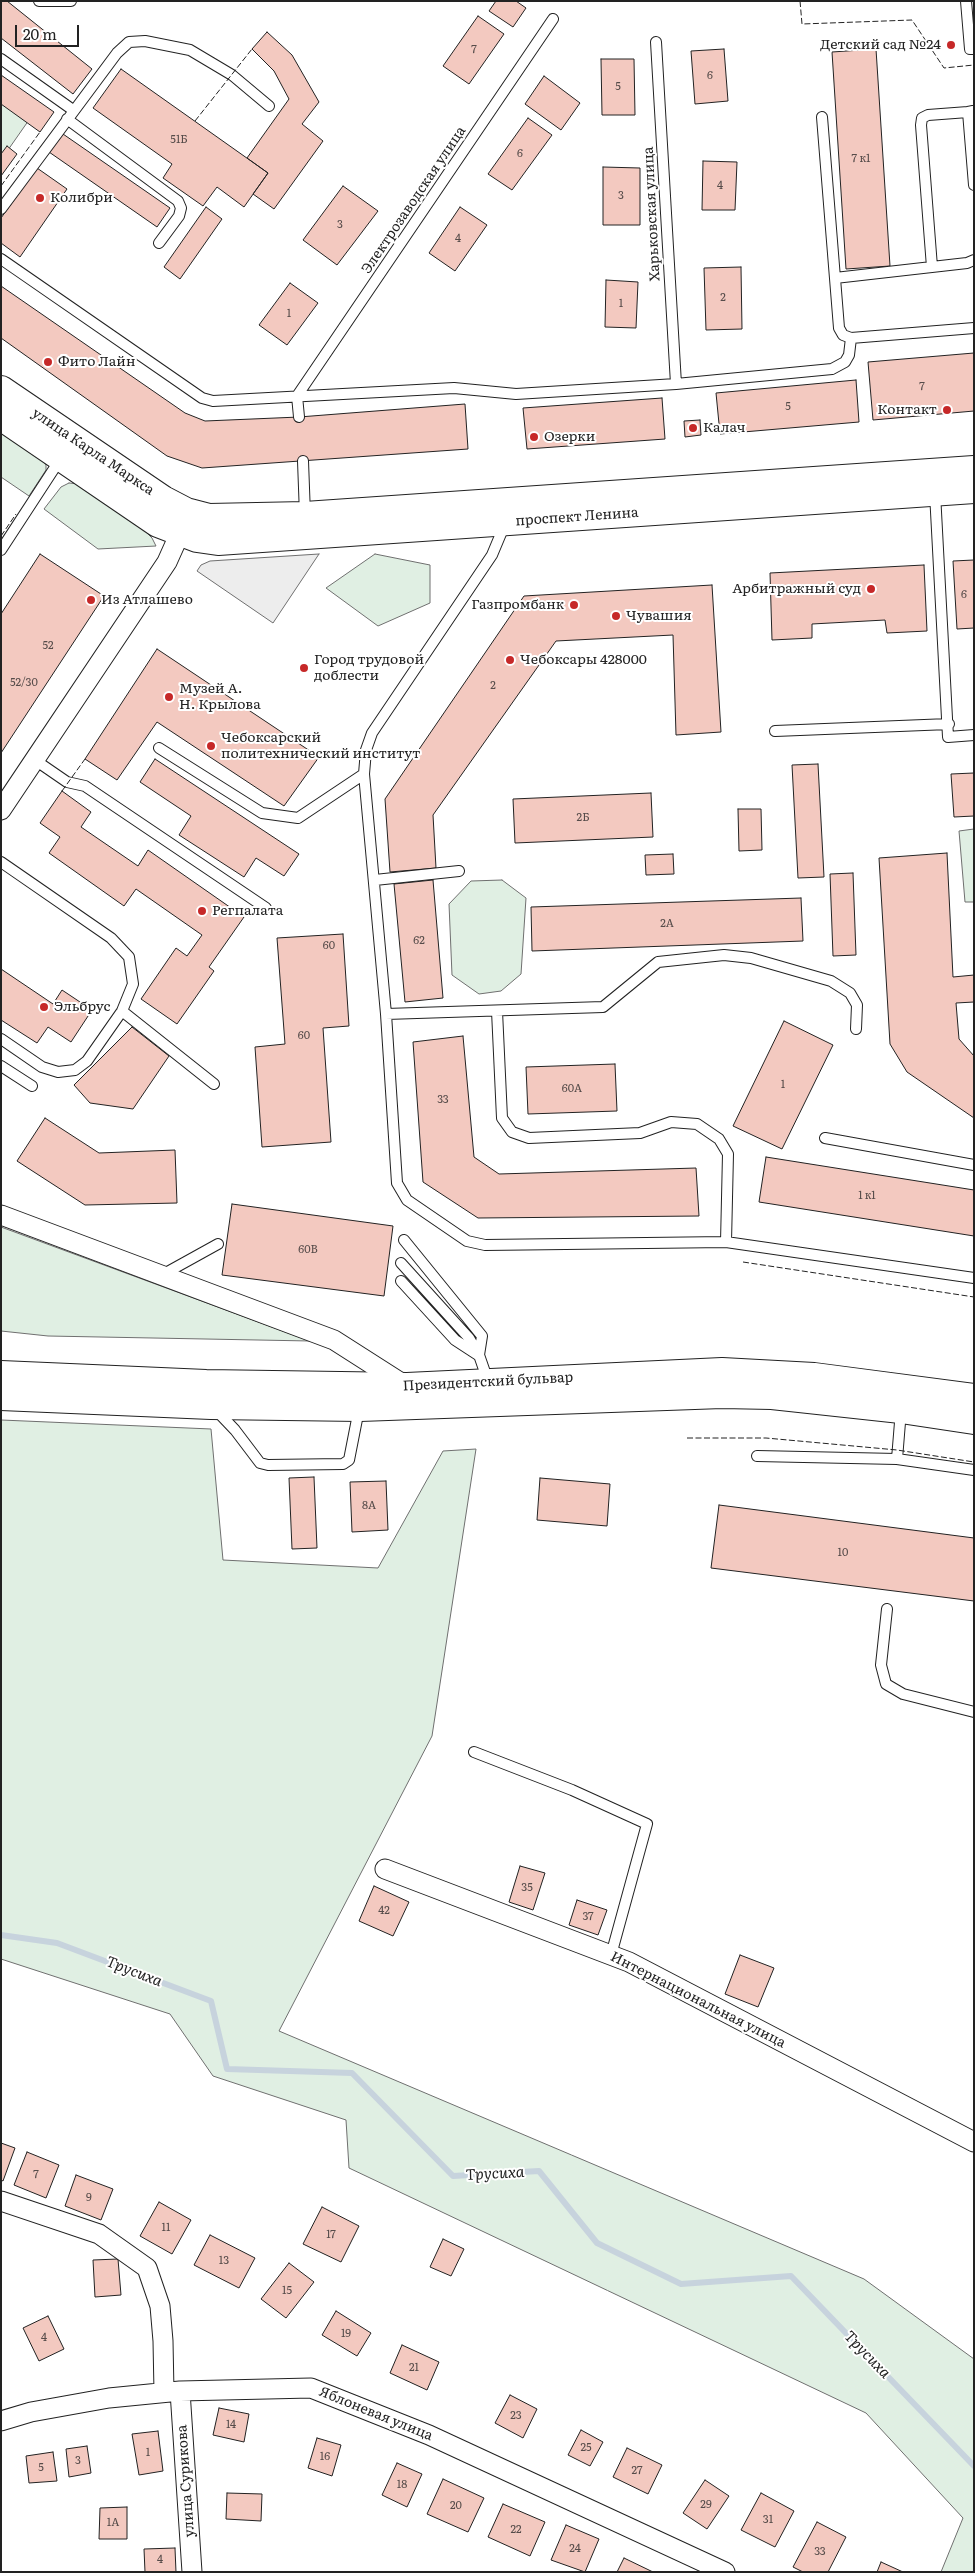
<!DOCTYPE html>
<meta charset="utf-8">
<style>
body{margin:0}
#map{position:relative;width:975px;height:2573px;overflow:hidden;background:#fff;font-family:Literata,serif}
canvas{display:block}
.frame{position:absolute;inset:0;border:2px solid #222;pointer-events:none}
.scale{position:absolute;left:15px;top:25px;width:64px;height:22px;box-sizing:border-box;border:2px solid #222;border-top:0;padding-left:6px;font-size:15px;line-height:18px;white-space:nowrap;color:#222;-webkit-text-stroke:4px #fff;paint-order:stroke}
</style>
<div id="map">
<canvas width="975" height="2573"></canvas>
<div class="frame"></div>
<div class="scale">20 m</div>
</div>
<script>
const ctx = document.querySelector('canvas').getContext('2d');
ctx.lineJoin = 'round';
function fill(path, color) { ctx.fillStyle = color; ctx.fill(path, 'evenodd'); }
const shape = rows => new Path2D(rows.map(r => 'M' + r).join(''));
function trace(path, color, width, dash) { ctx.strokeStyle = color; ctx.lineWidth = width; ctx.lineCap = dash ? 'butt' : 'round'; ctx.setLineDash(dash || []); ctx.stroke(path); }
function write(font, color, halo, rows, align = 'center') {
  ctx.font = font + ' Literata,serif'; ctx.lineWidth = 4; ctx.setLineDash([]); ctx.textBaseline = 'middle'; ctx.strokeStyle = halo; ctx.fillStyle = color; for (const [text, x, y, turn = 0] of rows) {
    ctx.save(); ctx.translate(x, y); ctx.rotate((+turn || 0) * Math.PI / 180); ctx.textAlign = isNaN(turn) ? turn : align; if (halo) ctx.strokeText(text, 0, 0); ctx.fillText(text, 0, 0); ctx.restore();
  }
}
const green = shape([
 [1,82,38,107,1,160,1,82],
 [1,430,42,459,46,465,46,470,29,496,1,477,1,430],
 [69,483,79,484,141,527,152,538,156,546,98,549,44,509,61,487,69,483],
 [375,554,430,565,430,603,378,626,326,588,375,554],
 [974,829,974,902,965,902,959,831,974,829],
 [502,880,526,898,521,974,501,991,479,994,452,975,449,904,471,881,502,880],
 [1,1227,310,1341,48,1336,1,1331,1,1227],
 [1,1420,211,1429,223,1560,378,1568,443,1451,476,1449,432,1736,279,2031,864,2279,974,2359,974,2572,941,2572,963,2518,866,2413,349,2168,346,2120,213,2076,170,2014,1,1959,1,1420]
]);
const parking = shape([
 [319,554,273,623,197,571,201,565,210,561,319,554]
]);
const stream = shape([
 [1,1935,57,1943,211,2001,227,2069,352,2073,453,2176,539,2171,597,2243,681,2284,791,2276,974,2466]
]);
const building = shape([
 [1,1,7,1,92,69,73,94,1,38,1,1],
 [496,1,516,1,526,8,513,27,489,11,496,1],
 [478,16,504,34,469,84,443,66,478,16],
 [267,32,292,55,319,102,302,124,323,141,274,209,253,194,268,173,247,158,289,99,274,71,252,49,267,32],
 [724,49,728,101,695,104,691,51,724,49],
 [876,49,890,266,846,269,832,52,876,49],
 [601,59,634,59,635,115,602,115,601,59],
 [121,69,268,173,244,207,217,187,203,206,163,178,172,164,93,108,121,69],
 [1,75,54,112,40,132,1,104,1,75],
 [544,76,580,103,561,130,525,104,544,76],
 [528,118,552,135,512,190,488,174,528,118],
 [63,134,170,208,157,227,49,152,63,134],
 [7,146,17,154,1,176,1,154,7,146],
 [703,161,737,162,735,210,702,210,703,161],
 [603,167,640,168,640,225,603,225,603,167],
 [37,168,67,189,20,257,1,243,1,218,37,168],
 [343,186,378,211,337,265,303,240,343,186],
 [206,207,222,219,180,279,164,267,206,207],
 [460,207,487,225,455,271,429,253,460,207],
 [741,267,742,329,706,330,704,268,741,267],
 [606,280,638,282,636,328,605,327,606,280],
 [290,283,318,303,287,345,259,325,290,283],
 [1,286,185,413,205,421,299,417,465,404,468,449,202,468,167,456,1,338,1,286],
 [974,353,974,411,873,420,868,362,974,353],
 [856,380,859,422,720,434,716,393,856,380],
 [662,398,665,439,527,449,523,408,662,398],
 [700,420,701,435,685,437,684,421,700,420],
 [40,554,104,596,1,753,1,614,40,554],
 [974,560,974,628,957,629,953,561,974,560],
 [924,565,927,631,887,633,885,620,812,624,812,638,772,640,770,573,924,565],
 [712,585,721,732,676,735,673,635,556,641,433,815,436,868,390,872,385,799,524,596,712,585],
 [157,649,319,757,284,806,157,722,117,780,85,759,157,649],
 [155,759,299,854,284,876,256,858,244,877,179,835,191,816,140,782,155,759],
 [818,764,824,877,798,878,792,765,818,764],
 [974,773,974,816,954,817,951,774,974,773],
 [62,791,91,812,81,827,138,866,148,850,244,917,209,967,214,971,177,1024,141,999,176,948,187,956,202,935,136,889,124,906,49,853,60,837,40,823,62,791],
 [651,793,653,837,515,843,513,799,651,793],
 [738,809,761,809,762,850,739,851,738,809],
 [947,853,953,977,974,975,974,1002,956,1003,959,1039,974,1056,974,1118,907,1072,890,1044,879,858,947,853],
 [673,854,674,874,646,875,645,855,673,854],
 [853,873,856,955,833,956,830,874,853,873],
 [433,880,443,998,405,1002,394,884,433,880],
 [801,898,803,941,532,951,531,907,801,898],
 [343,934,349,1026,323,1028,331,1142,262,1147,255,1047,285,1044,277,938,343,934],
 [1,969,53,1004,62,990,92,1010,71,1042,48,1027,37,1043,1,1020,1,969],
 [784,1021,833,1045,782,1149,733,1126,784,1021],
 [132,1027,169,1056,133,1109,90,1103,74,1085,132,1027],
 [463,1036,474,1157,499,1174,696,1168,699,1216,478,1218,423,1182,413,1042,463,1036],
 [615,1064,617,1111,528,1114,526,1067,615,1064],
 [45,1118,99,1153,175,1150,177,1203,85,1205,17,1161,45,1118],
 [766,1157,974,1190,974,1236,759,1202,766,1157],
 [232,1204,393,1226,384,1296,222,1275,232,1204],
 [314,1477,317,1548,292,1549,289,1478,314,1477],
 [540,1478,610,1484,607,1526,537,1520,540,1478],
 [386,1481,388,1530,352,1532,350,1482,386,1481],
 [719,1505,974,1538,974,1601,711,1568,719,1505],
 [520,1866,545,1873,533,1910,509,1902,520,1866],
 [374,1886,409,1902,393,1936,359,1921,374,1886],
 [577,1900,607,1910,598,1935,569,1925,577,1900],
 [740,1955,774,1968,758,2007,725,1994,740,1955],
 [1,2143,15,2148,3,2181,1,2180,1,2143],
 [27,2152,59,2165,46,2198,14,2185,27,2152],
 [76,2175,113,2189,101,2220,65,2206,76,2175],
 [159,2202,191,2220,172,2254,140,2236,159,2202],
 [322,2207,359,2226,341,2262,303,2244,322,2207],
 [210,2235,255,2258,239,2288,194,2265,210,2235],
 [443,2239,464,2249,451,2276,430,2267,443,2239],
 [118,2259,121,2295,95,2297,93,2260,118,2259],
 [289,2263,314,2282,286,2318,261,2299,289,2263],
 [336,2311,371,2333,357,2356,322,2335,336,2311],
 [48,2316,64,2349,39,2361,23,2328,48,2316],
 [402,2345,439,2362,427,2390,390,2373,402,2345],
 [510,2395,537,2409,523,2438,495,2423,510,2395],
 [219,2408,249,2414,244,2442,213,2435,219,2408],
 [581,2430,603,2442,590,2466,568,2455,581,2430],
 [158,2431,163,2471,139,2475,132,2434,158,2431],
 [317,2438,341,2445,332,2476,308,2468,317,2438],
 [87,2446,91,2473,69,2477,66,2449,87,2446],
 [627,2448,662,2465,648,2494,613,2477,627,2448],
 [53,2452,57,2481,29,2483,26,2456,53,2452],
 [397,2463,422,2474,407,2507,382,2495,397,2463],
 [443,2479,484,2498,468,2532,427,2514,443,2479],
 [705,2480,729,2496,707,2529,683,2513,705,2480],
 [227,2493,262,2494,261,2521,226,2519,227,2493],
 [761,2493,794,2511,775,2547,741,2530,761,2493],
 [503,2504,545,2522,530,2556,488,2537,503,2504],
 [127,2507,127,2539,99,2539,100,2508,127,2507],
 [817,2522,846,2537,828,2572,803,2572,793,2567,817,2522],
 [566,2525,599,2539,585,2572,551,2560,566,2525],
 [175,2548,176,2572,145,2572,144,2549,175,2548],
 [624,2558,653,2572,617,2572,624,2558],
 [881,2562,903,2572,877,2572,881,2562]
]);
const lane = shape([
 [39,1,71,1],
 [966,1,970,49,974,49],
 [656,42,676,384],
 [1,59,73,110],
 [973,111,968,112,974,185],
 [822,117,839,328,843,335,851,338,974,328],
 [67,119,178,201,181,208,179,216,159,243],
 [1,209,117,53,129,42,145,41,190,50,232,75,269,106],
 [1,259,202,398,213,401,454,388,516,394,676,384,832,369,845,362,849,355,851,338],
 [932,267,921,125,922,118,928,115,968,112],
 [835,278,967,263,974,260],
 [299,417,297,396,553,19],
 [303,461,305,515],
 [935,493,948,737,974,735],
 [505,524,492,555,372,733,366,750,364,774,386,1014,397,1183,407,1200,467,1241,485,1245,726,1242,974,1278],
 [1,550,61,458],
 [775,731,949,724],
 [159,748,262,813,298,818,364,774],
 [35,760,67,782,85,786,266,908],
 [1,862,111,938,129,957,133,984,122,1011,87,1061,75,1070,58,1072,42,1067,1,1039],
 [375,880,459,871],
 [122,1011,214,1084],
 [497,1011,502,1118,512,1132,529,1138,640,1133,671,1122,697,1124,719,1139,728,1154,726,1242],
 [386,1014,603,1007,658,962,724,955,751,958,831,981,850,993,857,1005,856,1029],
 [1,1066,32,1086],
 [825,1138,974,1165],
 [404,1240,482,1336,479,1355],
 [401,1263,469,1338,479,1355,488,1381],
 [162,1275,218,1244],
 [401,1281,455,1340,478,1355],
 [215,1409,235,1430,260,1463,268,1465,343,1464,349,1460,359,1409],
 [757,1456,897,1459,974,1470],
 [897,1459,901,1410],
 [887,1609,881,1665,886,1684,903,1694,974,1712],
 [474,1752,572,1790,647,1824,611,1955]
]);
const street = shape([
 [1,810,167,562,180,533],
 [1,1215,334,1340,406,1386],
 [385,1869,629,1962,974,2142],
 [1,2201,99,2234,147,2268,160,2306,163,2341,164,2392],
 [180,2391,192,2572],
 [1,2421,31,2412,109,2398,180,2391,311,2388,429,2435,725,2572]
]);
const secondary = shape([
 [1,1375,206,1384,407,1387,722,1372,814,1377,974,1398],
 [1,1396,211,1405,360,1407,722,1394,772,1395,901,1409,974,1420]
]);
const primary = shape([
 [1,390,163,500,186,512,209,518,305,516,974,470],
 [1,416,158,523,197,538,218,541,974,489]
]);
const fence = shape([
 [800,1,802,24,912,20,944,68,974,65],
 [195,121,252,49],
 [1,186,40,132],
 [1,536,16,514],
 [62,791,85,759],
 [743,1262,974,1297],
 [687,1438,766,1438,897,1450,974,1462]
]);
const markers = [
 [951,45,5,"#c62828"],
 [40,198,5,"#c62828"],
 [48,362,5,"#c62828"],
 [947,410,5,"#c62828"],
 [693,428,5,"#c62828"],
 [534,437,5,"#c62828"],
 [871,589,5,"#c62828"],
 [91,600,5,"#c62828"],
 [574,605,5,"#c62828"],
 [616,616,5,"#c62828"],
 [510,660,5,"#c62828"],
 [304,668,5,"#c62828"],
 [169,697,5,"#c62828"],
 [211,746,5,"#c62828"],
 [202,911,5,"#c62828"],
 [44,1007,5,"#c62828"]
];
const numberNames = [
 ["7",474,50],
 ["6",710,76],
 ["5",618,87],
 ["51Б",179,140],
 ["6",520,154],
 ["7 к1",861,159],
 ["4",720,186],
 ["3",621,196],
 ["3",340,225],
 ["4",458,239],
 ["2",723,298],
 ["1",621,304],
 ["1",289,314],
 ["7",922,387],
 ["5",788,407],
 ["6",964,595],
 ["52",48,646],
 ["52/30",24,683],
 ["2",493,686],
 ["2Б",583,818],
 ["2А",667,924],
 ["62",419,941],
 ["60",329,946],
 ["60",304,1036],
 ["1",783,1085],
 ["60А",572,1089],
 ["33",443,1100],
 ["1 к1",867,1196],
 ["60В",308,1250],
 ["8А",369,1506],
 ["10",843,1553],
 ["35",527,1888],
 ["42",384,1911],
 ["37",588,1917],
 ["7",36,2175],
 ["9",89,2198],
 ["11",166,2228],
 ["17",331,2235],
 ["13",224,2261],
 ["15",287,2291],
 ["19",346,2334],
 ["4",44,2338],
 ["21",414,2368],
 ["23",516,2416],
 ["14",231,2425],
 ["25",586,2448],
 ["1",148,2453],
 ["16",325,2457],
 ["3",78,2461],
 ["5",41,2468],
 ["27",637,2471],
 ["18",402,2485],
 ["29",706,2505],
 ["20",456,2506],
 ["31",768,2520],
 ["1А",113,2523],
 ["22",516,2530],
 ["24",575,2549],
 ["33",820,2552],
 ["4",160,2560]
];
const poiNames = [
 ["Детский сад №24",941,45,"right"],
 ["Колибри",50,198],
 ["Фито Лайн",58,362],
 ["Контакт",937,410,"right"],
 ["Калач",703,428],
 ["Озерки",544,437],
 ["Арбитражный суд",861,589,"right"],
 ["Из Атлашево",101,600],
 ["Газпромбанк",564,605,"right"],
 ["Чувашия",626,616],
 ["Город трудовой",314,660],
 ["доблести",314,676],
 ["Чебоксары 428000",520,660],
 ["Музей А.",179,689],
 ["Н. Крылова",179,705],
 ["Чебоксарский",221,738],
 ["политехнический институт",221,754],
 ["Регпалата",212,911],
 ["Эльбрус",54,1007]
];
const streetNames = [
 ["Электрозаводская улица",414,200,-56],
 ["Харьковская улица",652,214,-93],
 ["улица Карла Маркса",93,452,34],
 ["проспект Ленина",577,517,-4],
 ["Президентский бульвар",488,1382,-3],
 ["Интернациональная улица",698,2000,27],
 ["Яблоневая улица",376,2414,22],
 ["улица Сурикова",186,2481,-94]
];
const waterNames = [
 ["Трусиха",134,1972,21],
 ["Трусиха",495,2174,-3],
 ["Трусиха",867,2355,46]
];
fill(green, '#e0efe3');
trace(green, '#6f6f6f', 1);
fill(parking, '#ededed');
trace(parking, '#6f6f6f', 1);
trace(stream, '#c7d3dd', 6);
fill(building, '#f3c9c0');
trace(building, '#222', 1);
trace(lane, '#222', 12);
trace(street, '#222', 21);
trace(secondary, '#222', 30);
trace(primary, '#222', 30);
trace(lane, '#fff', 10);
trace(street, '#fff', 19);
trace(secondary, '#fff', 28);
trace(primary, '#fff', 28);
trace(fence, '#222', 1, [6, 2.5]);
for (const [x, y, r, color] of markers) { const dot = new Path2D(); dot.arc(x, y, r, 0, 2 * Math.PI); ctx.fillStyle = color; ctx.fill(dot); trace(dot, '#fff', 2); }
write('11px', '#564c4a', null, numberNames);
write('14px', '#222', '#fff', poiNames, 'left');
write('14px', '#222', '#fff', streetNames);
write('italic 15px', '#222', '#fff', waterNames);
</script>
